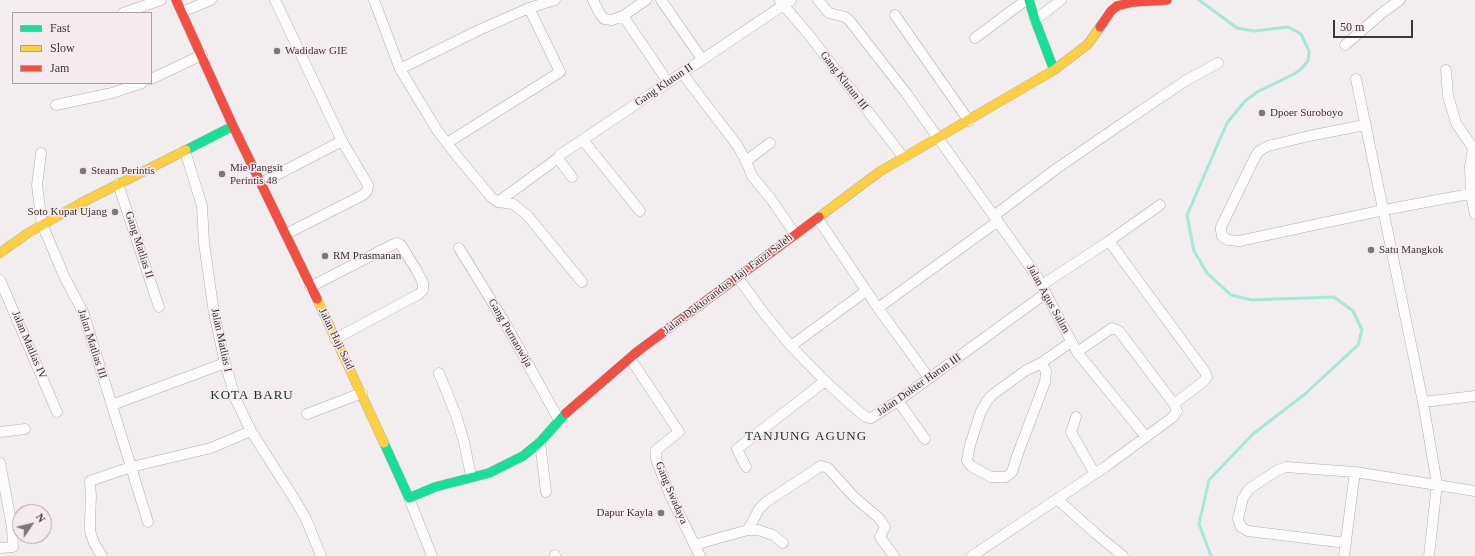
<!DOCTYPE html>
<style>
body{margin:0}
#map{position:relative;width:1475px;height:556px;overflow:hidden;background:#f2edee;font-family:Georgia,serif}
canvas{display:block}
.legend{position:absolute;left:12px;top:12px;width:140px;height:72px;box-sizing:border-box;background:#f5eaed;border:1px solid #aba2a5;margin:0;padding:5px 7px;list-style:none;font-size:12px;color:#3c3739}
.legend li{display:flex;align-items:center;gap:8px;height:20px}
.legend b{width:20px;border:1px solid #aba2a5}
.north{position:absolute;left:12px;top:504px;width:40px;height:40px;box-sizing:border-box;background:#f5eaed;border:1px solid #aba2a5;border-radius:50%;rotate:55deg;font-size:11px;font-weight:700;line-height:16px;text-align:center;color:#3c3739}
.north::after{content:'';display:block;margin:auto;width:14px;height:18px;background:#7c7778;clip-path:polygon(50% 0,100% 100%,50% 72%,0 100%)}
.scale{position:absolute;left:1333px;top:20px;width:80px;height:18px;box-sizing:border-box;border:2px solid #3c3739;border-top:0;padding-left:5px;font-size:12px;line-height:14px;white-space:nowrap;color:#3c3739;-webkit-text-stroke:3px #f5eaed;paint-order:stroke}
</style>
<div id="map">
<canvas width="1475" height="556"></canvas>
<ul class="legend">
<li><b style="height:5px;background:#16e098"></b>Fast</li>
<li><b style="height:5px;background:#ffcf43"></b>Slow</li>
<li><b style="height:5px;background:#f24e42"></b>Jam</li>
</ul>
<div class="north">N</div>
<div class="scale">50 m</div>
</div>
<script>
const ctx = document.querySelector('canvas').getContext('2d');
ctx.lineJoin = 'round';
const shape = rows => new Path2D(rows.map(r => 'M' + r).join(''));
function trace(path, color, width, dash) { ctx.strokeStyle = color; ctx.lineWidth = width; ctx.lineCap = dash ? 'butt' : 'round'; ctx.setLineDash(dash || []); ctx.stroke(path); }
function write(font, color, halo, rows, align = 'center') {
  ctx.font = font + ' Georgia,serif'; ctx.lineWidth = 3; ctx.setLineDash([]); ctx.textBaseline = 'middle'; ctx.strokeStyle = halo; ctx.fillStyle = color; for (const [text, x, y, turn = 0] of rows) {
    ctx.save(); ctx.translate(x, y); ctx.rotate((+turn || 0) * Math.PI / 180); ctx.textAlign = isNaN(turn) ? turn : align; if (halo) ctx.strokeText(text, 0, 0); ctx.fillText(text, 0, 0); ctx.restore();
  }
}
const stream = shape([
 [1199,0,1237,28,1254,31,1288,27,1301,34,1309,51,1308,61,1301,69,1294,74,1257,92,1245,101,1227,123,1187,215,1194,251,1207,273,1231,295,1252,300,1334,297,1353,311,1362,330,1358,345,1305,394,1253,434,1209,480,1199,524,1211,556]
]);
const street = shape([
 [275,0,342,141,368,185,367,191,363,195,286,234],
 [374,0,400,69,437,130,457,156,491,197,498,202,513,204,527,215,582,282],
 [593,0,600,14,604,19,612,20,623,16,646,0],
 [661,0,702,59],
 [818,0,829,13,845,17,849,20,906,93,1036,275,1077,352,1146,437],
 [780,1,809,35,904,158],
 [182,12,211,0],
 [123,13,161,0],
 [895,15,969,121],
 [623,16,668,82],
 [1035,20,1061,0],
 [975,38,1026,0],
 [1345,45,1382,13,1400,0],
 [400,69,479,30,529,8,555,0],
 [1446,70,1448,96,1456,123,1473,148],
 [682,73,737,145,746,161,752,176,771,199,795,234],
 [151,79,202,55],
 [1356,79,1423,402,1437,484,1429,556],
 [56,105,112,93,142,83],
 [1365,125,1309,136,1268,146,1259,151,1255,157,1221,227,1221,231,1222,236,1228,240,1239,241,1384,210,1475,193],
 [583,140,640,211],
 [447,143,560,72,529,8],
 [1475,147,1473,148,1470,167,1471,194,1475,214],
 [185,151,202,206,204,243,214,313,225,363,236,400,251,431,295,500,306,519,321,556],
 [41,153,37,185,42,224,64,276,83,312,148,522],
 [746,161,770,143],
 [572,177,560,161,558,158,560,155,791,0],
 [261,183,342,141],
 [118,184,159,307],
 [498,202,558,158],
 [995,215,1056,169,1117,127,1185,81,1218,63],
 [818,219,878,308,929,378],
 [1109,241,1205,372,1207,377,1204,381,1174,404],
 [459,248,505,323,559,420],
 [738,278,766,316,791,346,825,381,857,410,866,417,871,418,898,401,1046,293],
 [0,280,57,412],
 [1042,285,1109,241,1160,205],
 [310,287,394,244,397,243,401,245,417,271,423,283,423,290,419,294,335,339],
 [878,308,998,221],
 [791,346,866,291],
 [630,358,679,432,656,450,656,459,670,495,700,556],
 [1041,363,1046,371,1045,382,1017,456,1012,472,1006,477,991,477,971,466,967,461,970,445,981,411,987,401,992,395,1025,371,1041,363,1071,342],
 [439,373,456,415,464,442,471,476],
 [898,401,925,439],
 [1423,402,1475,396],
 [112,405,225,363],
 [307,414,362,393],
 [1076,417,1071,432,1095,474],
 [0,432,25,429],
 [540,442,546,492],
 [746,467,737,449,825,381],
 [409,498,432,556],
 [1057,499,1095,533,1123,556],
 [748,530,759,509,766,502,821,466,828,468,854,497,879,518,885,527,880,537,894,556],
 [1346,543,1248,531,1241,527,1238,519,1243,498,1249,489,1276,471,1286,467,1355,472,1475,491],
 [694,545,748,530,758,530,773,535,783,543],
 [0,548,13,547,12,527,0,463],
 [555,555,555,556],
 [102,556,94,543,90,531,90,520,91,496,90,481,131,467,211,448,251,431],
 [972,556,1105,467,1173,417,1177,411,1174,404,1119,331,1112,328,1077,352],
 [1344,556,1355,472]
]);
const fast = shape([
 [1029,0,1035,20,1054,70],
 [186,150,233,126],
 [384,443,409,498,435,487,489,473,523,456,540,442,566,413]
]);
const slow = shape([
 [819,217,879,172,1054,70,1088,44,1100,27],
 [0,253,28,233,81,203,186,150],
 [317,299,384,443]
]);
const jam = shape([
 [176,0,233,126,317,299],
 [1100,27,1111,11,1117,6,1133,2,1167,0],
 [566,413,638,351,819,217]
]);
const markers = [
 [277,51,4,"#7c7778"],
 [1262,113,4,"#7c7778"],
 [83,171,4,"#7c7778"],
 [222,174,4,"#7c7778"],
 [115,212,4,"#7c7778"],
 [1371,250,4,"#7c7778"],
 [325,256,4,"#7c7778"],
 [661,513,4,"#7c7778"]
];
const poiNames = [
 ["Wadidaw GIE",285,51],
 ["Dpoer Suroboyo",1270,113],
 ["Mie Pangsit",230,168],
 ["Perintis 48",230,181],
 ["Steam Perintis",91,171],
 ["Soto Kupat Ujang",107,212,"right"],
 ["Satu Mangkok",1379,250],
 ["RM Prasmanan",333,256],
 ["Dapur Kayla",653,513,"right"]
];
const streetNames = [
 ["Gang Klutun III",844,81,52],
 ["Gang Klutun II",664,85,-34],
 ["Gang Matlias II",139,245,72],
 ["Jalan Doktorandus Haji Fauzi Saleh",728,284,-37],
 ["Jalan Agus Salim",1048,299,61],
 ["Gang Purnaowija",510,333,60],
 ["Jalan Haji Said",336,339,64],
 ["Jalan Matlias I",221,340,78],
 ["Jalan Matlias III",92,344,72],
 ["Jalan Matlias IV",29,345,67],
 ["Jalan Dokter Harun III",919,385,-35],
 ["Gang Swadaya",671,493,67]
];
const quarterNames = [
 ["KOTA BARU",252,396],
 ["TANJUNG AGUNG",806,437]
];
trace(stream, '#a8e6d6', 3);
trace(street, '#b3afb0', 11);
trace(fast, '#b3afb0', 10);
trace(slow, '#b3afb0', 10);
trace(jam, '#b3afb0', 10);
trace(street, '#fdfcfc', 10);
trace(fast, '#16e098', 9);
trace(slow, '#ffcf43', 9);
trace(jam, '#f24e42', 9);
for (const [x, y, r, color] of markers) { const dot = new Path2D(); dot.arc(x, y, r, 0, 2 * Math.PI); ctx.fillStyle = color; ctx.fill(dot); trace(dot, '#f5eaed', 1.5); }
write('11px', '#3c3739', '#f5eaed', poiNames, 'left');
write('11px', '#3c3739', '#f5eaed', streetNames);
ctx.letterSpacing = '1px';
write('13px', '#14332b', '#f5eaed', quarterNames);
ctx.letterSpacing = '0px';
</script>
